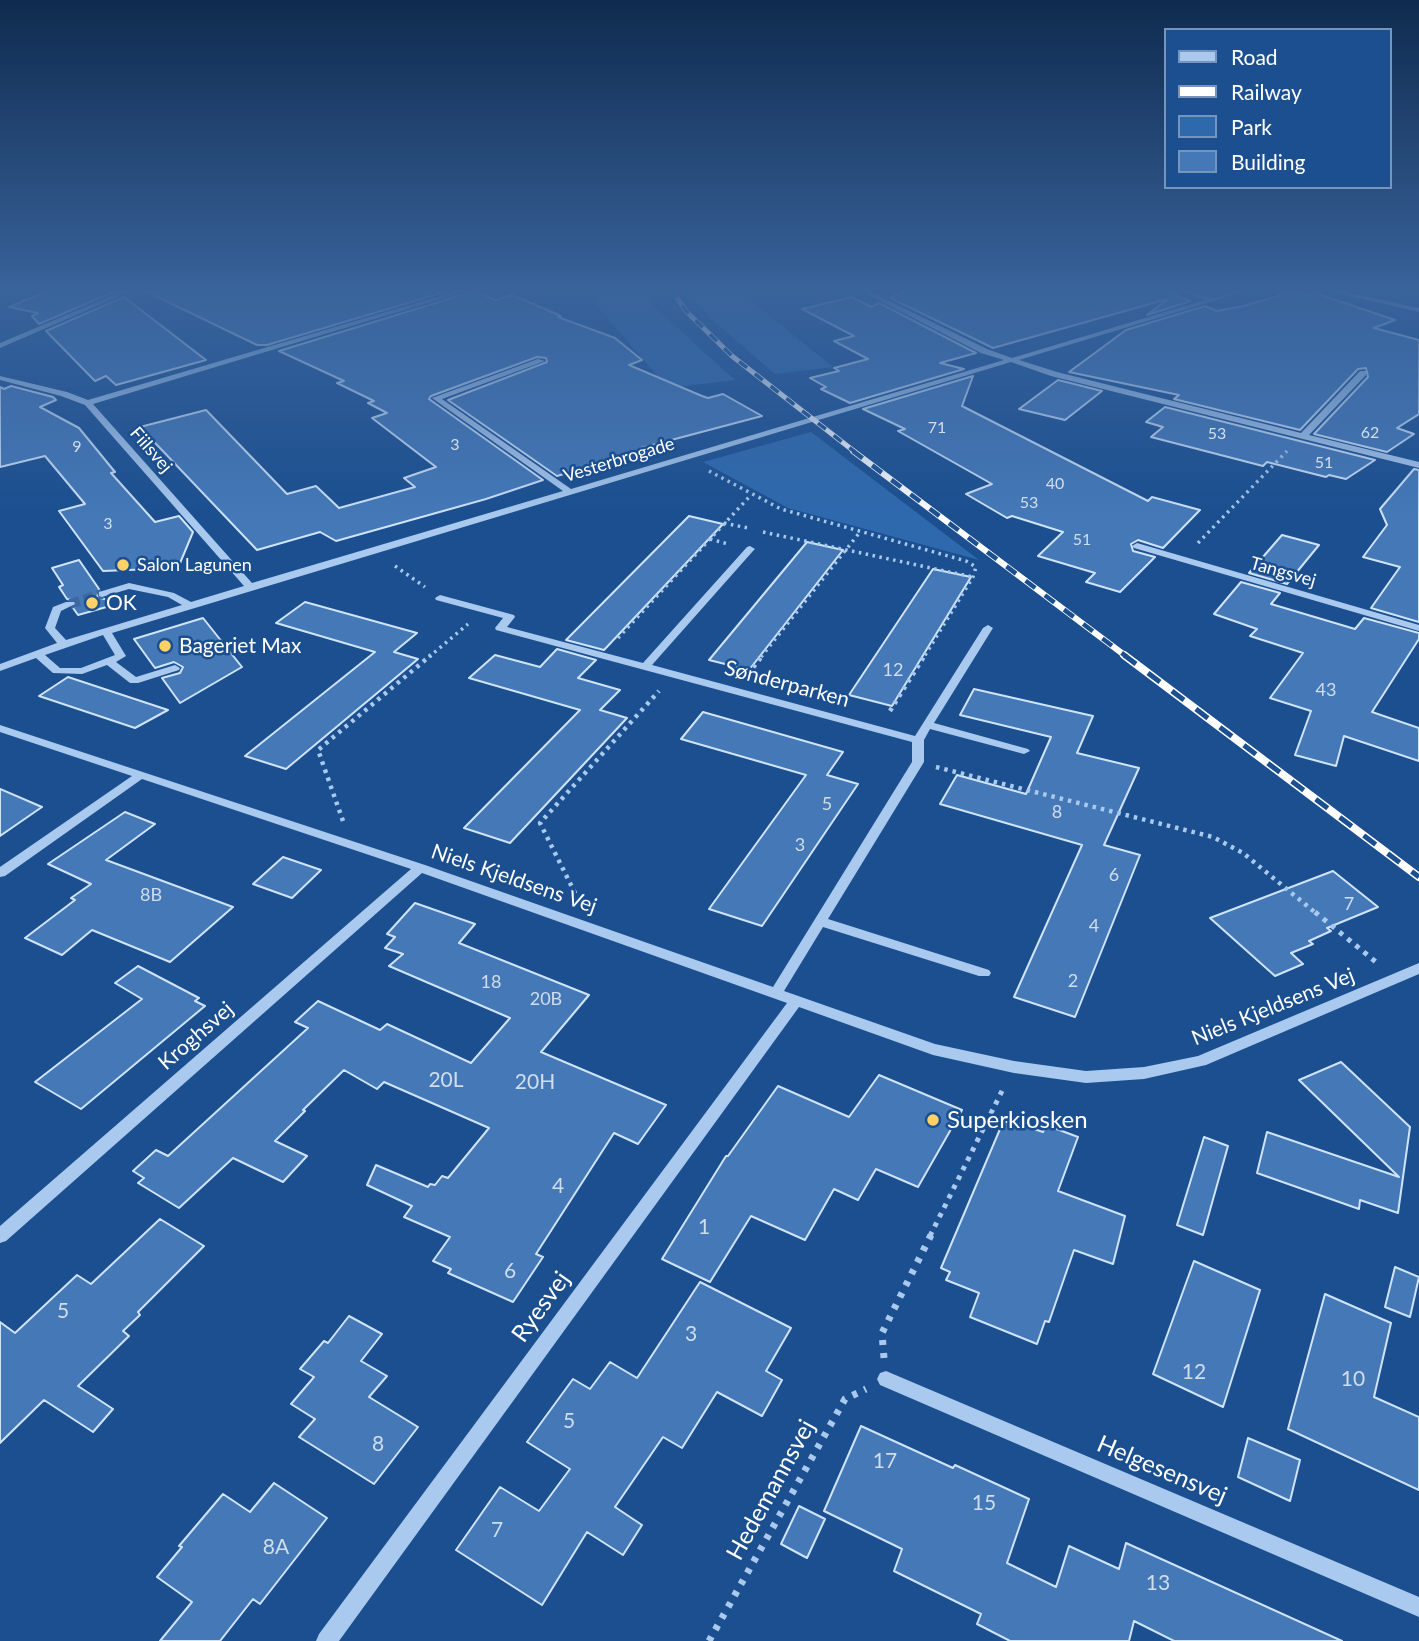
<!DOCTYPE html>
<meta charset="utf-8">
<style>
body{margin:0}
#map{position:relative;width:1419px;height:1641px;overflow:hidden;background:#1b4f8f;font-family:Lato,sans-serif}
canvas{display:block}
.legend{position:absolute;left:1164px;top:28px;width:228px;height:161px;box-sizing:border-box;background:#1b4f8f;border:2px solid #7695bc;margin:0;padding:9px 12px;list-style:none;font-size:21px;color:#fff}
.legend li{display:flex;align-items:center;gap:14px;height:35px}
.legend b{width:35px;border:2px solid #7695bc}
</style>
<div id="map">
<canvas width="1419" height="1641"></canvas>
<ul class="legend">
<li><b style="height:9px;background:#a9c9ee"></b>Road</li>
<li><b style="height:9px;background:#fff"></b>Railway</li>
<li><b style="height:19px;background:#2e69ad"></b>Park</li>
<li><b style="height:19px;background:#4478b7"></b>Building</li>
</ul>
</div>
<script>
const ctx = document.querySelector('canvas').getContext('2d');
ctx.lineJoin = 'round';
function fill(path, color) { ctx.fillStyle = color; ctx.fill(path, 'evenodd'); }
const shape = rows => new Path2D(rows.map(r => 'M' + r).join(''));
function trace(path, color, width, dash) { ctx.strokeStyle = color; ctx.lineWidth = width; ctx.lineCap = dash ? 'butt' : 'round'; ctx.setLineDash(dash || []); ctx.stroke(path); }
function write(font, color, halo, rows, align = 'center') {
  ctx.font = font + ' Lato,sans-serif'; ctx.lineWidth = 5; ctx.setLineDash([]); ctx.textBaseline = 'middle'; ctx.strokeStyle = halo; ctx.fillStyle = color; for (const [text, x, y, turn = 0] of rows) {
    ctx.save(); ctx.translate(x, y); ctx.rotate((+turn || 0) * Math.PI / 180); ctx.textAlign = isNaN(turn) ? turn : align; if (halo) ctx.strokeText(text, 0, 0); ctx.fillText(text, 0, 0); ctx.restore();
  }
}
const green = shape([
 [590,289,646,289,654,307,735,380,668,388,596,305],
 [686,289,747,289,750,300,833,367,775,374,708,316],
 [811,432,979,560,788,508,703,462]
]);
const building = shape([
 [53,289,113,289,116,291,39,324,32,316,38,313,9,307,53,289],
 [141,289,455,289,267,345,257,345,141,289],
 [910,289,1171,289,1177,296,1191,301,1147,315,1168,299,993,348,890,298,910,289],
 [475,291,495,300,512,295,561,316,558,317,615,338,642,360,629,365,702,396,708,398,723,394,762,416,641,448,645,451,557,476,448,400,547,362,546,358,537,357,431,396,429,399,543,480,486,499,336,541,320,532,257,550,140,427,206,410,287,494,316,486,339,508,415,487,404,478,436,467,372,418,387,413,368,403,374,401,337,383,344,381,279,351,475,291],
 [1295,291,1307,295,1315,293,1395,320,1374,328,1419,340,1419,414,1397,428,1414,434,1387,452,1314,434,1368,377,1366,368,1358,369,1300,430,1174,399,1179,395,1069,372,1126,330,1205,306,1217,311,1244,306,1295,291],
 [124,297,206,360,116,385,106,376,95,381,46,331,124,297],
 [852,297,871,307,879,303,976,353,940,363,964,369,850,403,821,389,826,387,810,378,839,371,834,368,868,359,834,341,854,336,802,309,852,297],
 [973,376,962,406,1148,501,1152,497,1200,510,1163,548,1138,540,1131,544,1133,551,1155,557,1120,592,1086,582,1095,573,1038,556,1063,532,1012,516,1007,518,966,494,992,484,898,431,905,429,863,409,973,376],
 [1058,380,1102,391,1065,420,1019,409,1058,380],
 [11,386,53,397,56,400,40,407,79,428,115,472,111,473,155,522,179,516,193,532,178,568,103,571,59,511,85,504,45,456,0,467,0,387,4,389,11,386],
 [1165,407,1375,460,1346,479,1329,475,1326,477,1267,462,1263,466,1151,437,1163,427,1146,422,1165,407],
 [1414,469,1419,470,1419,622,1371,608,1400,567,1363,557,1387,525,1380,509,1414,469],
 [689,516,723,524,604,650,566,640,689,516],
 [1282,535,1319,545,1287,584,1249,573,1282,535],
 [807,542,843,550,749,670,709,660,807,542],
 [79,560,99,589,97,598,105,599,110,606,78,615,73,608,77,605,76,601,67,599,59,587,63,585,52,568,79,560],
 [933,569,971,577,892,706,849,695,933,569],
 [1241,582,1280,593,1271,604,1355,629,1364,618,1419,633,1419,639,1372,712,1419,728,1419,761,1344,736,1336,766,1295,755,1311,711,1270,698,1303,653,1250,636,1257,629,1214,614,1241,582],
 [305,602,417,633,394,652,418,659,286,769,245,756,375,652,276,623,305,602],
 [203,618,242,667,180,703,162,678,180,673,183,667,174,662,155,668,134,639,203,618],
 [557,649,596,660,578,678,620,690,600,710,627,718,510,843,464,828,580,710,469,678,495,655,540,667,557,649],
 [68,677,168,710,135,728,39,696,68,677],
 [974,689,1093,716,1077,753,1139,768,1104,845,1140,855,1075,1017,1014,997,1082,845,940,804,957,775,1026,794,1051,737,960,715,974,689],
 [703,712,843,752,827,775,858,784,762,926,709,909,806,775,681,739,703,712],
 [0,789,42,807,0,836,0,789],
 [125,812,155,824,106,860,233,907,170,962,92,930,62,955,25,938,75,900,71,898,91,884,48,864,125,812],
 [283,857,321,870,292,898,253,884,283,857],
 [1333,871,1378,907,1327,928,1331,931,1309,941,1313,944,1291,953,1303,964,1275,976,1210,918,1333,871],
 [415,903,475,924,459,943,589,995,541,1052,666,1105,638,1144,614,1133,536,1254,543,1257,513,1302,448,1273,451,1269,433,1261,450,1237,404,1217,412,1206,367,1185,376,1165,428,1187,430,1184,435,1185,442,1176,448,1178,489,1128,384,1082,377,1089,344,1070,303,1110,305,1111,275,1141,307,1156,283,1182,233,1158,179,1208,138,1183,144,1178,133,1171,156,1150,168,1156,308,1028,295,1022,318,1001,380,1030,387,1024,471,1063,510,1018,389,966,403,954,385,948,395,937,387,934,415,903],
 [138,966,199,998,195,1001,205,1006,81,1109,35,1082,142,999,115,983,138,966],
 [1341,1062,1410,1127,1398,1213,1360,1200,1359,1209,1257,1173,1267,1132,1399,1177,1299,1080,1341,1062],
 [879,1075,962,1110,918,1187,876,1169,858,1200,834,1189,805,1240,751,1216,710,1282,662,1259,726,1156,728,1156,778,1086,849,1117,879,1075],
 [1003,1122,1013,1122,1043,1132,1046,1125,1078,1137,1058,1191,1125,1216,1113,1264,1074,1250,1049,1322,1045,1321,1037,1344,970,1317,979,1293,946,1280,950,1272,941,1268,1003,1122],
 [1204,1137,1228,1146,1203,1235,1177,1225,1204,1137],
 [160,1219,204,1246,138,1312,140,1315,123,1331,129,1336,78,1386,113,1409,93,1432,44,1400,0,1443,0,1322,15,1333,77,1275,91,1284,160,1219],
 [1194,1261,1260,1290,1223,1407,1153,1374,1194,1261],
 [1395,1267,1419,1277,1410,1317,1385,1307,1395,1267],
 [700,1282,791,1328,766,1371,782,1380,762,1416,717,1392,682,1448,663,1437,615,1507,642,1525,623,1555,587,1532,542,1605,456,1550,500,1487,539,1511,570,1469,527,1442,573,1379,590,1389,610,1362,637,1378,700,1282],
 [1325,1294,1391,1323,1374,1397,1419,1417,1419,1490,1288,1429,1325,1294],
 [349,1316,382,1334,361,1361,387,1376,369,1397,418,1427,374,1484,299,1437,315,1419,291,1404,314,1377,300,1369,324,1341,328,1343,349,1316],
 [861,1426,953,1468,955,1465,1029,1499,1007,1563,1056,1587,1069,1546,1119,1569,1126,1543,1342,1641,1174,1641,1134,1621,1129,1641,1010,1641,977,1624,981,1614,894,1571,902,1549,824,1511,861,1426],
 [1248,1438,1300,1460,1290,1501,1238,1477,1248,1438],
 [274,1483,327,1518,260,1604,253,1599,220,1641,160,1641,192,1602,157,1577,182,1547,179,1546,223,1494,250,1512,274,1483],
 [799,1506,825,1519,807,1558,781,1544,799,1506]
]);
const minorTunnel = shape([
 [70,604,102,594]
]);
const pathFar3 = shape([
 [709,471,781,509,966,561,976,567,973,577,924,657],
 [724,523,748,528],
 [763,532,973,577],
 [710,539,728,544],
 [1198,543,1287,451],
 [395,566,425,587],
 [618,638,751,495],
 [429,657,468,624],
 [761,657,860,532]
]);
const pathFar2 = shape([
 [748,674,763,655],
 [890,711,925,655],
 [936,767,1213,837,1243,853,1317,914],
 [343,821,318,750,431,655],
 [579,901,540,823,659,691]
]);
const pathFar1 = shape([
 [1315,912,1376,962],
 [930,1236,1004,1087]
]);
const path = shape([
 [884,1358,882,1333,931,1235],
 [709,1641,845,1399,866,1389]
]);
const minor = shape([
 [128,289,136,289,0,348,0,343,128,289],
 [464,289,474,289,93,404,252,583,563,491,432,398,538,359,545,361,442,399,571,489,1004,360,981,353,857,289,865,289,987,349,1012,358,1205,300,1174,289,1183,289,1213,298,1243,289,1253,289,1019,360,1057,372,1301,433,1360,371,1366,371,1366,375,1309,435,1419,462,1419,468,1051,376,1011,362,112,633,126,656,116,662,136,677,175,665,180,668,179,670,138,683,130,683,107,665,82,674,53,673,36,658,0,671,0,664,57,643,45,628,53,607,66,602,74,602,75,604,61,611,55,628,66,640,182,605,168,597,129,589,102,597,99,596,99,592,129,583,174,593,191,602,244,586,85,405,61,396,0,380,0,376,67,392,88,400,464,289],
 [103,635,115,655,81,668,60,668,45,655,103,635],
 [1320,289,1331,289,1419,308,1419,312,1320,289],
 [1137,543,1419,625,1419,631,1134,548,1132,546,1137,543],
 [750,546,755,549,753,551,652,665,915,736,983,628,988,625,993,628,934,723,1028,749,1030,751,1024,754,930,729,924,740,924,762,828,919,989,970,991,973,989,976,979,976,823,927,784,991,935,1044,1014,1061,1086,1071,1144,1067,1198,1056,1419,963,1419,974,1206,1065,1144,1079,1086,1083,1014,1073,933,1055,799,1007,339,1641,316,1641,319,1634,787,1003,422,873,6,1241,0,1243,0,1226,411,869,142,779,5,876,0,877,0,867,132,776,0,732,0,725,425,865,773,987,912,762,912,742,496,630,495,628,503,618,436,600,435,598,440,595,514,615,515,617,507,627,643,663,747,547,750,546],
 [886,1371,1419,1597,1419,1617,880,1385,877,1379,880,1373,886,1371]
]);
const railFar2 = shape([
 [671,289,686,311,732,356,855,452]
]);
const railFar1 = shape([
 [853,451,1127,657]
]);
const rail = shape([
 [1124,655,1419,877]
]);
const markers = [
 [123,565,7,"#ffd166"],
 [92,603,7,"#ffd166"],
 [165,646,7,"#ffd166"],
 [933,1120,7,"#ffd166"]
];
const farNumbernames = [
 ["71",937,428],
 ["62",1370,433],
 ["53",1217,434],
 ["3",455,445],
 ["9",77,447],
 ["51",1324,463],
 ["40",1055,484],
 ["53",1029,503],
 ["3",108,524],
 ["51",1082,540]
];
const farStreetnames = [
 ["Fiilsvej",151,450,49],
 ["Vesterbrogade",619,460,-17],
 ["Tangsvej",1283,572,16]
];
const farPoinames = [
 ["Salon Lagunen",137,565]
];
const numberNames = [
 ["12",893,670],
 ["43",1326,690],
 ["5",827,804],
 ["8",1057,812],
 ["3",800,845],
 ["6",1114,875],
 ["8B",151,895],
 ["7",1349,904],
 ["4",1094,926],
 ["2",1073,981],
 ["18",491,982],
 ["20B",546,999]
];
const poiNames = [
 ["OK",106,603],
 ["Bageriet Max",179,646]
];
const streetNames = [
 ["Sønderparken",787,684,15],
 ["Niels Kjeldsens Vej",514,879,19],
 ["Niels Kjeldsens Vej",1273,1007,-22],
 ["Kroghsvej",196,1036,-41]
];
const nearNumbernames = [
 ["20L",446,1080],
 ["20H",535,1082],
 ["4",558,1186],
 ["1",704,1227],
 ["6",510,1271],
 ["5",63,1311],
 ["3",691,1334],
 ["12",1194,1372],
 ["10",1353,1379],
 ["5",569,1421],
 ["8",378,1444],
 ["17",885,1461],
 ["15",984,1503],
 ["7",497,1530],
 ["8A",276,1547],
 ["13",1158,1583]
];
const nearPoinames = [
 ["Superkiosken",947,1120]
];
const nearStreetnames = [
 ["Ryesvej",541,1307,-54],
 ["Helgesensvej",1162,1470,23],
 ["Hedemannsvej",771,1490,-61]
];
fill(green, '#2e69ad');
fill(building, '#4478b7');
trace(building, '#cfe3fa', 2);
trace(minorTunnel, '#3d69a0', 10, [10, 4.5]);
trace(pathFar3, '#a9c9ee', 3.5, [2.5, 4.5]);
trace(pathFar2, '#a9c9ee', 4.5, [3.5, 5]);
trace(pathFar1, '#a9c9ee', 5, [4.5, 6]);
trace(path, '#a9c9ee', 7, [5, 8]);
fill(minor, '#a9c9ee');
trace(railFar2, '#fff', 5);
trace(railFar1, '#fff', 6);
trace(rail, '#fff', 8);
trace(railFar2, '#1b4f8f', 3.5, [10]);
trace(railFar1, '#1b4f8f', 4.5, [12]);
trace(rail, '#1b4f8f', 5, [15]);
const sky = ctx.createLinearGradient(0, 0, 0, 519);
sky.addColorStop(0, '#0f2b4f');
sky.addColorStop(0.56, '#39639b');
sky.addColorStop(1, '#39639b00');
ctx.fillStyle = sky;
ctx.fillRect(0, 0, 1419, 519);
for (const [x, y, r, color] of markers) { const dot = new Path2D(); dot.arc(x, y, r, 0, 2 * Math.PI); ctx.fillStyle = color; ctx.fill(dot); trace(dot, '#1b4f8f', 2.5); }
write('16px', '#d0dded', null, farNumbernames);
write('18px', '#fff', '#1b4f8f', farStreetnames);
write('18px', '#fff', '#1b4f8f', farPoinames, 'left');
write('18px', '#d0dded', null, numberNames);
write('21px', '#fff', '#1b4f8f', poiNames, 'left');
write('21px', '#fff', '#1b4f8f', streetNames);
write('21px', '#d0dded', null, nearNumbernames);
write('24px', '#fff', '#1b4f8f', nearPoinames, 'left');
write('24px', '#fff', '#1b4f8f', nearStreetnames);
</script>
